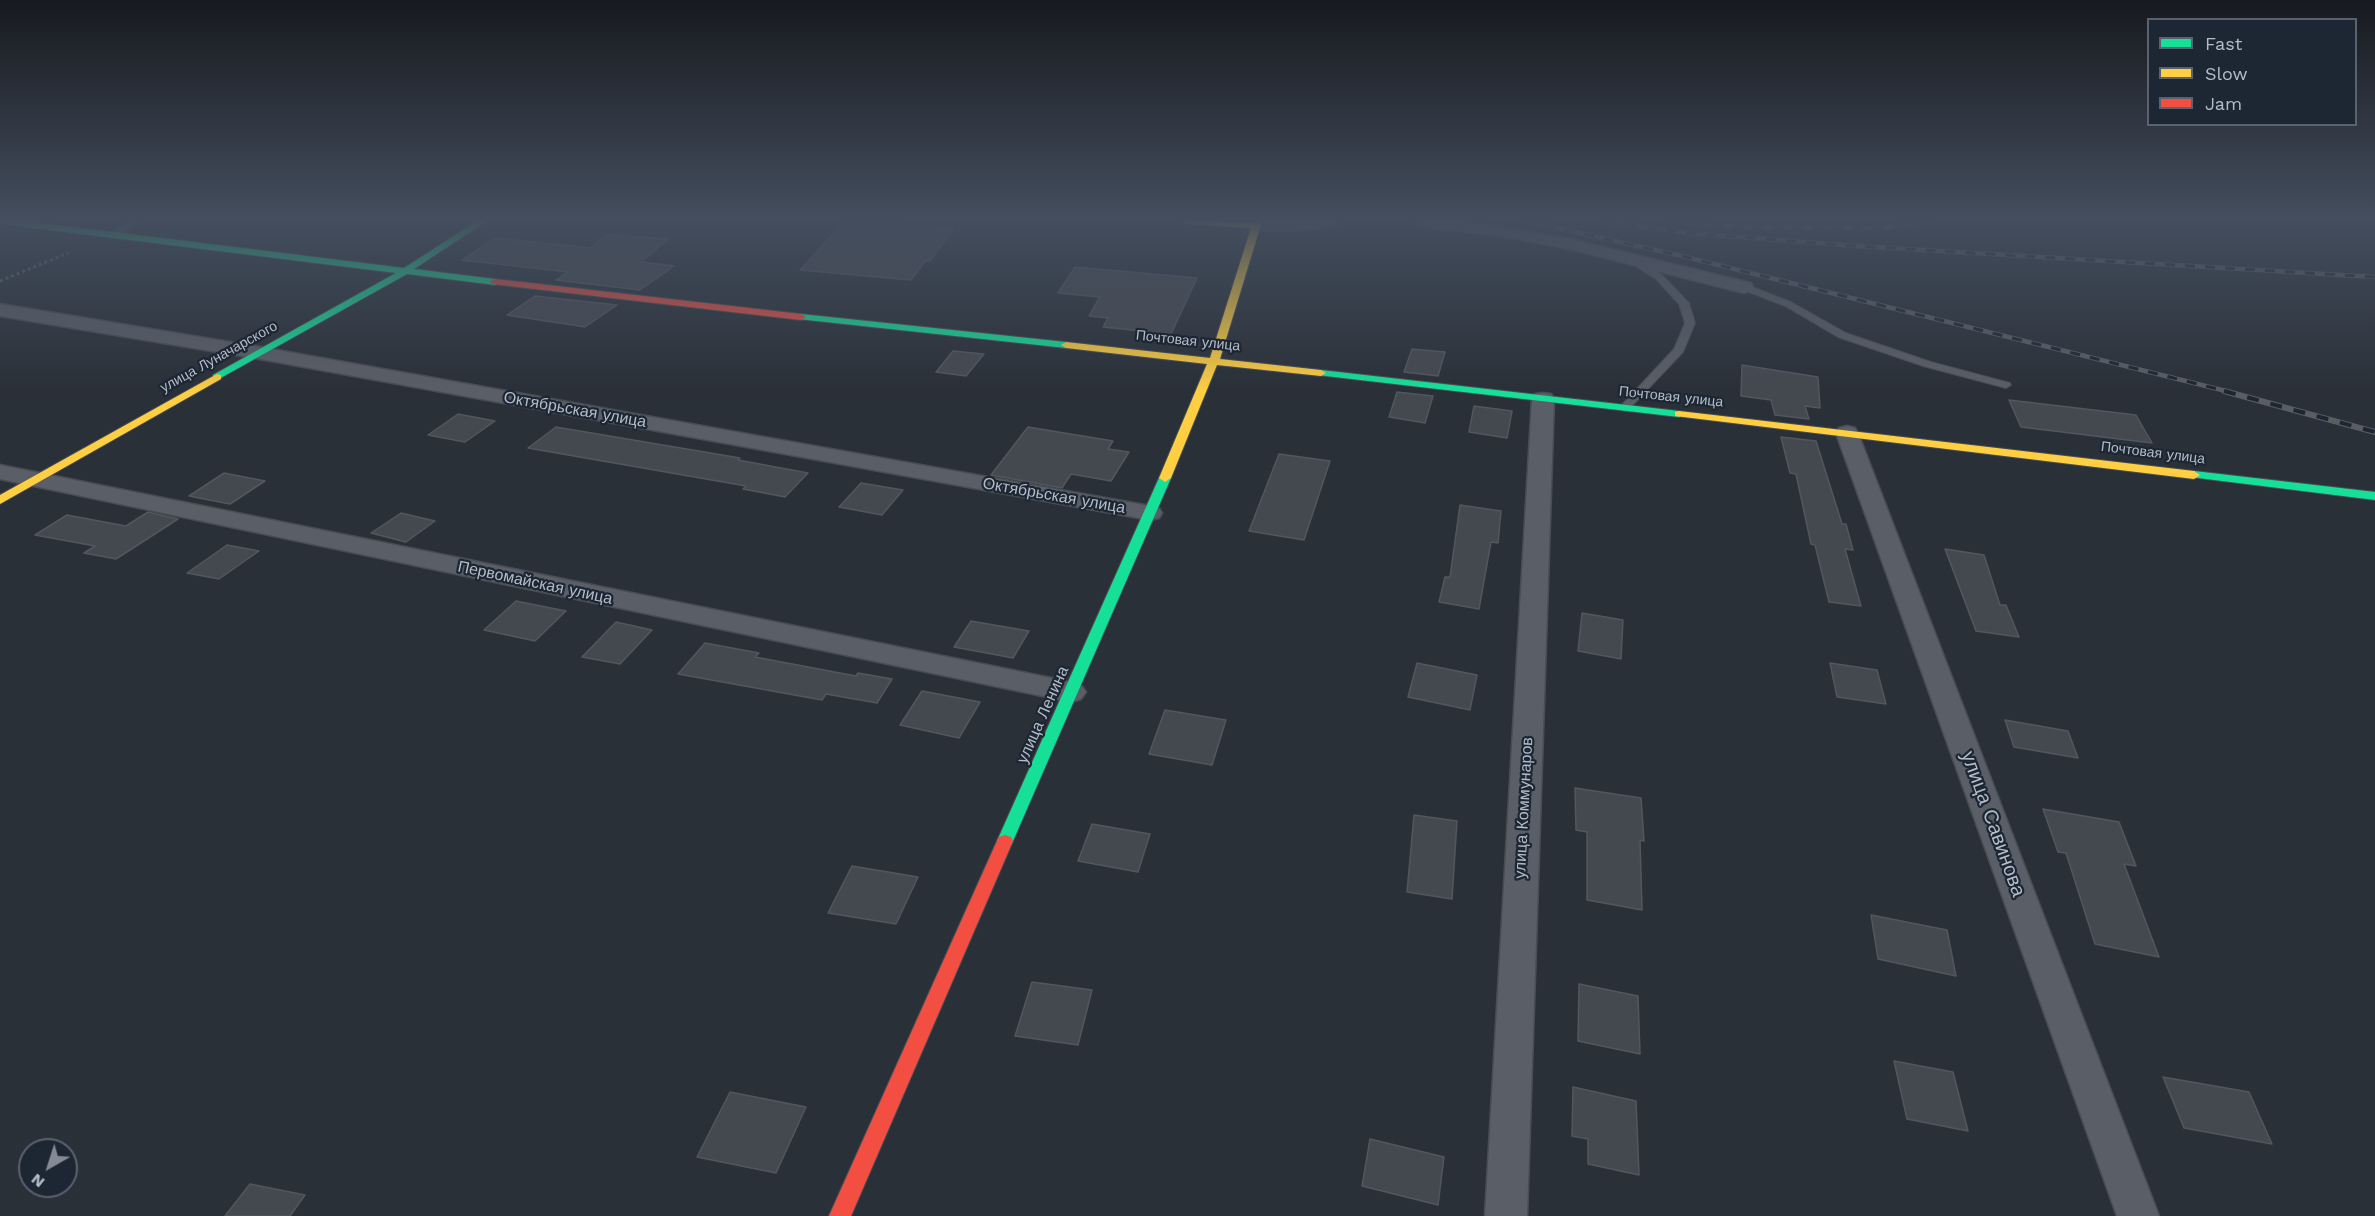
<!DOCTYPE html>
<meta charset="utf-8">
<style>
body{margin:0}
#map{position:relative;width:2375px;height:1216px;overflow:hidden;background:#2a3038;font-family:"Work Sans",sans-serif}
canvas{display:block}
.legend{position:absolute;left:2147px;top:18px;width:210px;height:108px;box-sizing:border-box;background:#1d2633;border:2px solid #59626f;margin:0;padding:8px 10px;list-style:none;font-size:18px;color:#b4bcc9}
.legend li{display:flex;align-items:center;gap:12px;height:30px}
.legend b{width:30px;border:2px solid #59626f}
.north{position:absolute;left:18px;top:1138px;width:60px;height:60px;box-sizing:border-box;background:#1d2633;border:2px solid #59626f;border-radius:50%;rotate:219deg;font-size:16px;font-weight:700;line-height:24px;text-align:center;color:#b4bcc9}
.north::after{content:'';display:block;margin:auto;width:21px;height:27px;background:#848b96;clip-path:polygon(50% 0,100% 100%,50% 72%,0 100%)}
</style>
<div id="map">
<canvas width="2375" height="1216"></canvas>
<ul class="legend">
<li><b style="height:8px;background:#16e098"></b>Fast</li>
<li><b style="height:8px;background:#ffcf43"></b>Slow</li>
<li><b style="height:8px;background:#f24e42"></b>Jam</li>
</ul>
<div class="north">N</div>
</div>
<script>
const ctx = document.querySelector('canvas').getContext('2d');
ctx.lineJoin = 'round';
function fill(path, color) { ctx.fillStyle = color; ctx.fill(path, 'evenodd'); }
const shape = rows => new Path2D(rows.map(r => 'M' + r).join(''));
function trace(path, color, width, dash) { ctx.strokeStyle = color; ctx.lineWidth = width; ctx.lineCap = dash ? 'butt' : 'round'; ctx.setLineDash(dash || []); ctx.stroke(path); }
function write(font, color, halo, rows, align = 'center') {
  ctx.font = font + ' "Work Sans",sans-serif'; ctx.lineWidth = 4.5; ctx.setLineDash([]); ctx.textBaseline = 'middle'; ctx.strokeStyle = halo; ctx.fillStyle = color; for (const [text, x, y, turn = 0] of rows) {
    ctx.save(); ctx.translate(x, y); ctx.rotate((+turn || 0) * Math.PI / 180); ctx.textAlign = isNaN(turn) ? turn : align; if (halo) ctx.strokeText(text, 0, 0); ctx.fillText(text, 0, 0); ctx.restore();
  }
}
const building = shape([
 [845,221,881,223,954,228,930,261,925,261,911,280,800,270,845,221],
 [607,234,668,239,641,262,674,266,640,290,556,280,568,272,462,260,496,238,590,248,607,234],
 [1075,267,1197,278,1171,334,1103,327,1108,318,1089,316,1100,297,1058,293,1075,267],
 [535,296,617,305,585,327,507,315,535,296],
 [1412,349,1445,352,1438,376,1404,372,1412,349],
 [953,351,984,354,966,376,936,372,953,351],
 [1742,365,1818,377,1820,408,1805,406,1809,419,1775,415,1771,400,1741,396,1742,365],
 [1397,392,1433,396,1425,423,1389,417,1397,392],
 [2009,400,2136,415,2152,443,2021,427,2009,400],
 [1474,406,1512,411,1507,438,1469,432,1474,406],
 [458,414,495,421,465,442,428,435,458,414],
 [556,427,740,458,738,460,808,473,785,497,743,489,746,486,528,448,556,427],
 [1028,427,1113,441,1108,449,1129,452,1111,481,1071,474,1062,488,991,475,1028,427],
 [1781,437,1816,441,1842,524,1846,524,1853,550,1845,549,1861,606,1829,602,1815,545,1811,544,1796,474,1790,473,1781,437],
 [1279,454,1330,461,1304,540,1249,531,1279,454],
 [224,473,265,481,230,504,189,496,224,473],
 [861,483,903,490,882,515,839,507,861,483],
 [1460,505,1501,511,1498,543,1491,542,1479,609,1439,602,1445,577,1450,577,1460,505],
 [148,512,178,519,116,559,84,553,95,546,35,535,67,515,126,526,148,512],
 [401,513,435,521,406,542,371,533,401,513],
 [227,545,259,551,219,579,187,573,227,545],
 [1945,549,1984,555,2000,605,2006,605,2019,637,1976,631,1945,549],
 [516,601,566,611,535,641,484,630,516,601],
 [1582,613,1623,620,1621,659,1578,651,1582,613],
 [971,621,1029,631,1013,658,954,647,971,621],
 [616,622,652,630,620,664,582,657,616,622],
 [705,643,759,653,755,657,856,676,858,673,892,679,877,703,826,694,822,700,678,674,705,643],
 [1417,663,1477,675,1470,710,1408,697,1417,663],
 [1830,663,1877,670,1886,704,1837,697,1830,663],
 [922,691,980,702,959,738,900,725,922,691],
 [1165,710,1226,720,1212,765,1149,754,1165,710],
 [2005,720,2068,731,2078,758,2014,747,2005,720],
 [1575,788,1641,798,1644,841,1640,840,1642,910,1587,900,1587,832,1576,830,1575,788],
 [2043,809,2119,822,2136,866,2124,864,2159,957,2095,944,2066,853,2058,852,2043,809],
 [1414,815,1457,821,1452,899,1407,892,1414,815],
 [1092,824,1150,834,1138,872,1078,861,1092,824],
 [852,866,918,877,896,924,828,913,852,866],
 [1871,915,1947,930,1956,976,1878,959,1871,915],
 [1032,982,1092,990,1078,1045,1015,1036,1032,982],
 [1579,984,1638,996,1640,1054,1578,1041,1579,984],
 [1894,1061,1953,1072,1968,1131,1907,1119,1894,1061],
 [2163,1077,2249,1092,2272,1144,2184,1128,2163,1077],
 [1573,1087,1636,1101,1639,1175,1588,1164,1588,1139,1572,1136,1573,1087],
 [730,1092,806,1107,776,1173,697,1157,730,1092],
 [1370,1139,1444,1157,1438,1205,1362,1186,1370,1139],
 [250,1184,305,1195,290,1216,225,1216,250,1184]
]);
const path = shape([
 [0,281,68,253]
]);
const lane = shape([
 [130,221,141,221,114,237,107,235,130,221],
 [1626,256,1632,256,1662,275,1689,303,1695,323,1683,352,1628,410,1624,411,1619,408,1674,349,1685,323,1679,304,1656,279,1626,260,1626,256],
 [1741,285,1747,285,1791,302,1846,333,1931,362,2010,383,2011,385,2006,388,1923,366,1838,337,1785,306,1741,289,1741,285]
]);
const street = shape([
 [1254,221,1342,221,1334,226,1288,231,1250,230,1247,226,1254,221],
 [1412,221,1464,221,1570,239,1751,283,1753,287,1751,291,1744,293,1570,249,1508,237,1420,226,1412,221],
 [0,304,260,347,1150,506,1159,508,1162,513,1159,518,1150,520,260,359,0,316,0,304],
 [1543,393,1551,394,1554,399,1527,1216,1485,1216,1532,399,1535,394,1543,393],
 [1847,426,1855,428,1858,433,2159,1216,2117,1216,1836,433,1839,428,1847,426],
 [0,465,1071,682,1081,685,1086,692,1081,699,1071,702,0,479,0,465]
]);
const fast = shape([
 [0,221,24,221,404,268,477,221,487,221,414,269,495,279,500,282,495,285,407,274,217,380,213,379,213,375,396,273,1,224,0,221],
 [801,314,1066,342,1071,345,1066,348,798,319,798,315,801,314],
 [1321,370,1679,411,1684,414,1679,417,1317,375,1316,373,1321,370],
 [2194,471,2375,492,2375,500,2190,477,2188,475,2194,471],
 [1165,474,1171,478,1013,841,1011,845,1005,847,999,845,997,841,1159,478,1165,474]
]);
const slow = shape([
 [1183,221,1253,223,1254,221,1262,221,1220,359,1321,370,1326,373,1321,376,1217,365,1171,478,1165,482,1159,478,1207,364,1066,348,1061,345,1066,342,1210,358,1251,228,1187,224,1183,221],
 [217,374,221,375,221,379,0,504,0,495,217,374],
 [1679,411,2194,471,2200,475,2194,479,1675,416,1675,412,1679,411]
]);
const jam = shape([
 [495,279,801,314,806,317,801,320,492,284,490,282,495,279],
 [1005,835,1011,837,1013,841,851,1216,829,1216,997,841,999,837,1005,835]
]);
const railFar1 = shape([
 [1526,221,1682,256,2230,392],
 [1607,221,1687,233,1856,246,2375,277],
 [1673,221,1711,226,1880,228,1927,221]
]);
const rail = shape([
 [2224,391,2375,432]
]);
const farStreetnames = [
 ["Почтовая улица",1188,341,6],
 ["улица Луначарского",219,357,-29],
 ["Почтовая улица",1671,397,6],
 ["Почтовая улица",2153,453,7]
];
const streetNames = [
 ["Октябрьская улица",575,410,10],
 ["Октябрьская улица",1054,496,10],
 ["Первомайская улица",535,583,12],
 ["улица Ленина",1043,715,-66],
 ["улица Коммунаров",1524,808,-87]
];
const nearStreetnames = [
 ["улица Савинова",1993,824,70]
];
fill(building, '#444950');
trace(building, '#52575f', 1.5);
trace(lane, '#484c53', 2);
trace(street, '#484c53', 3);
trace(fast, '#484c53', 2);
trace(slow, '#484c53', 2);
trace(jam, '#484c53', 2);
trace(path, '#5d636a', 3, [3, 3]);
fill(lane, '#5a5e66');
fill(street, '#5a5e66');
fill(fast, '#16e098');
fill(slow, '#ffcf43');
fill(jam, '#f24e42');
trace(railFar1, '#595d64', 4.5);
trace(rail, '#595d64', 6);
trace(railFar1, '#1d2633', 3, [10]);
trace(rail, '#1d2633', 4, [12]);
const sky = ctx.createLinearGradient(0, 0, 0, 392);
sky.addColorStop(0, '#171a1f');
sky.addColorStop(0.56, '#444e5e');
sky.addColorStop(1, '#444e5e00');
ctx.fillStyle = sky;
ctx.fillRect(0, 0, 2375, 392);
write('14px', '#b4bcc9', '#1d2633', farStreetnames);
write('16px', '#b4bcc9', '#1d2633', streetNames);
write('20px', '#b4bcc9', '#1d2633', nearStreetnames);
</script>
